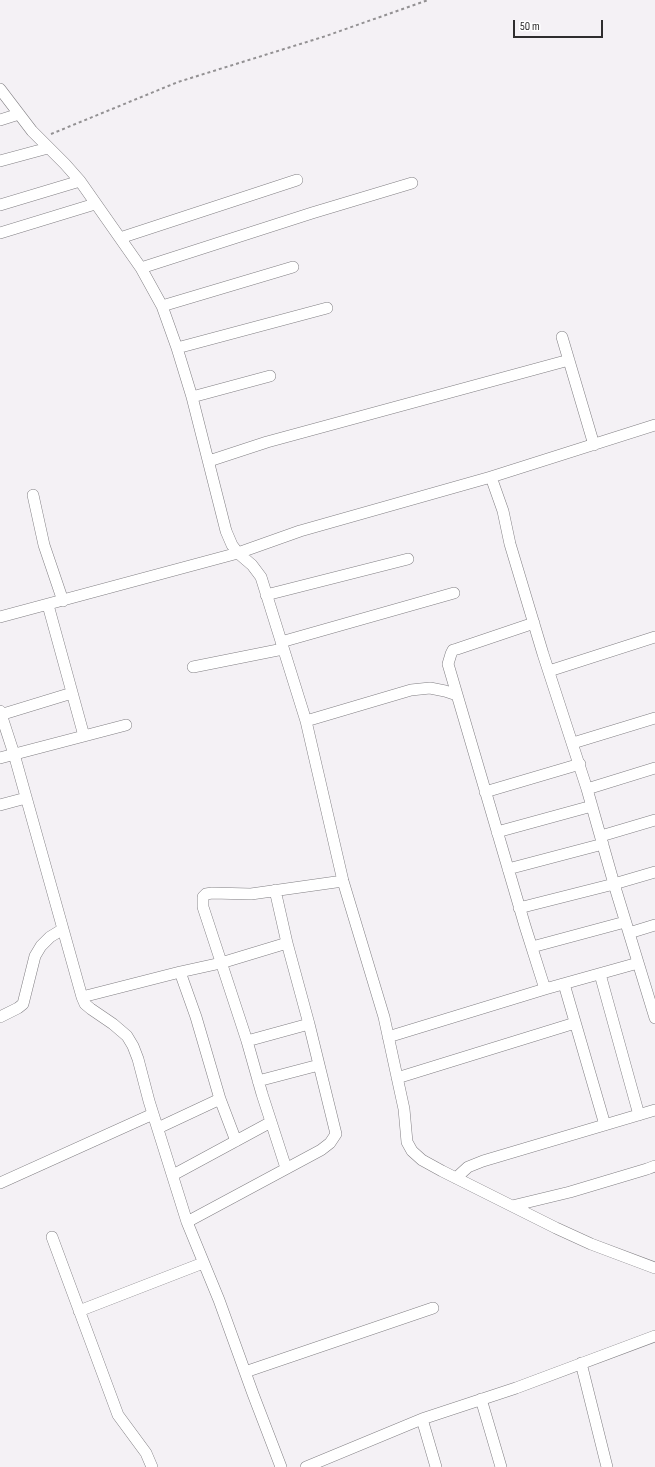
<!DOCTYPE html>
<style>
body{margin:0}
#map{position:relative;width:655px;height:1467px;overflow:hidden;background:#f4f1f5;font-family:"Sofia Sans Condensed",sans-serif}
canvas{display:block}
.scale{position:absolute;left:513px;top:20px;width:90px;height:18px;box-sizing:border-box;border:2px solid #2e2d2e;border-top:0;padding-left:5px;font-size:12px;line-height:14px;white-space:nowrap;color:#2e2d2e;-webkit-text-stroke:3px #fff;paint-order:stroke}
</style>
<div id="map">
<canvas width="655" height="1467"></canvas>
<div class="scale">50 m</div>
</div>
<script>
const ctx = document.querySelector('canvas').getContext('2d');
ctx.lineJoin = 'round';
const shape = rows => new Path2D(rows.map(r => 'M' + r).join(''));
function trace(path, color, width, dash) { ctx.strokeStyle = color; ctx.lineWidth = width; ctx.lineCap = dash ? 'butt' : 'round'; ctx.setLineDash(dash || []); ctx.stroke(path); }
const path = shape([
 [51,134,178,82,326,36,428,0]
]);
const street = shape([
 [0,89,32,131,65,164,80,181,141,268,162,306,177,348,192,397,226,531,232,545,238,553,252,565,261,577,306,721,343,881,384,1017,404,1109,407,1142,412,1151,422,1160,442,1171,556,1228,591,1244,655,1268],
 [0,120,19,114],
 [0,161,48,148],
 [0,205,80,181],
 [0,233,95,204],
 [120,238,297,180],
 [141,268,312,213,412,183],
 [162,306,293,267],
 [562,337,594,445],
 [177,348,327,308],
 [192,397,270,376],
 [209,461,267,442,569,360],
 [491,477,503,511,510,544,543,654,587,789,614,884,655,1018],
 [33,495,44,545,63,601],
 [266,595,408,559],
 [48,605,84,736],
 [0,617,238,553,300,531,491,477,655,425],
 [534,623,457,649,453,650,451,654,448,664,525,926,545,989],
 [281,642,454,593],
 [193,667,283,649],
 [549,671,655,637],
 [0,711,14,754,82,997,85,1004,91,1009,113,1024,127,1036,133,1046,138,1059,149,1101,187,1222,219,1300,253,1394,281,1467],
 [0,715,72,693],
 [306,721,411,690,430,688,445,691,457,695],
 [573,743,655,718],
 [0,758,126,725],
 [587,789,655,768],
 [485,792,580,764],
 [0,805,26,798],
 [497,832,592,806],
 [601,836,655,820],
 [508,869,603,844],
 [519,908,614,884,655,872],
 [629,933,655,925],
 [532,947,625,922],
 [180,972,196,1017,220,1099,236,1141],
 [600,974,639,1115],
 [564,984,605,1125],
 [82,997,180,972,221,963,287,943],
 [0,1017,18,1008,23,1004,35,956,41,946,50,937,63,929],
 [388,1037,545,989,638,963],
 [247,1041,309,1024],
 [397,1078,575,1023],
 [258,1081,319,1065],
 [158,1128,220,1099],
 [286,1168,262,1094,247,1041,203,907,203,897,206,894,212,893,251,894,343,881],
 [173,1175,271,1122],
 [456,1178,468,1167,483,1161,655,1110],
 [0,1183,153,1114],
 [512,1206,570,1192,647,1169,655,1166],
 [187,1222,321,1150,330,1143,336,1134,309,1024,287,943,275,890],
 [52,1237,118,1415,146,1453,152,1467],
 [79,1311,203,1263],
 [581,1363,607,1467],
 [245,1372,433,1308],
 [481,1399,501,1467],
 [422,1419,436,1467],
 [306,1467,422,1419,516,1388,655,1336]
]);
trace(street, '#817f83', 12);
trace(path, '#939193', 2, [3, 3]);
trace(street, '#fff', 11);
</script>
